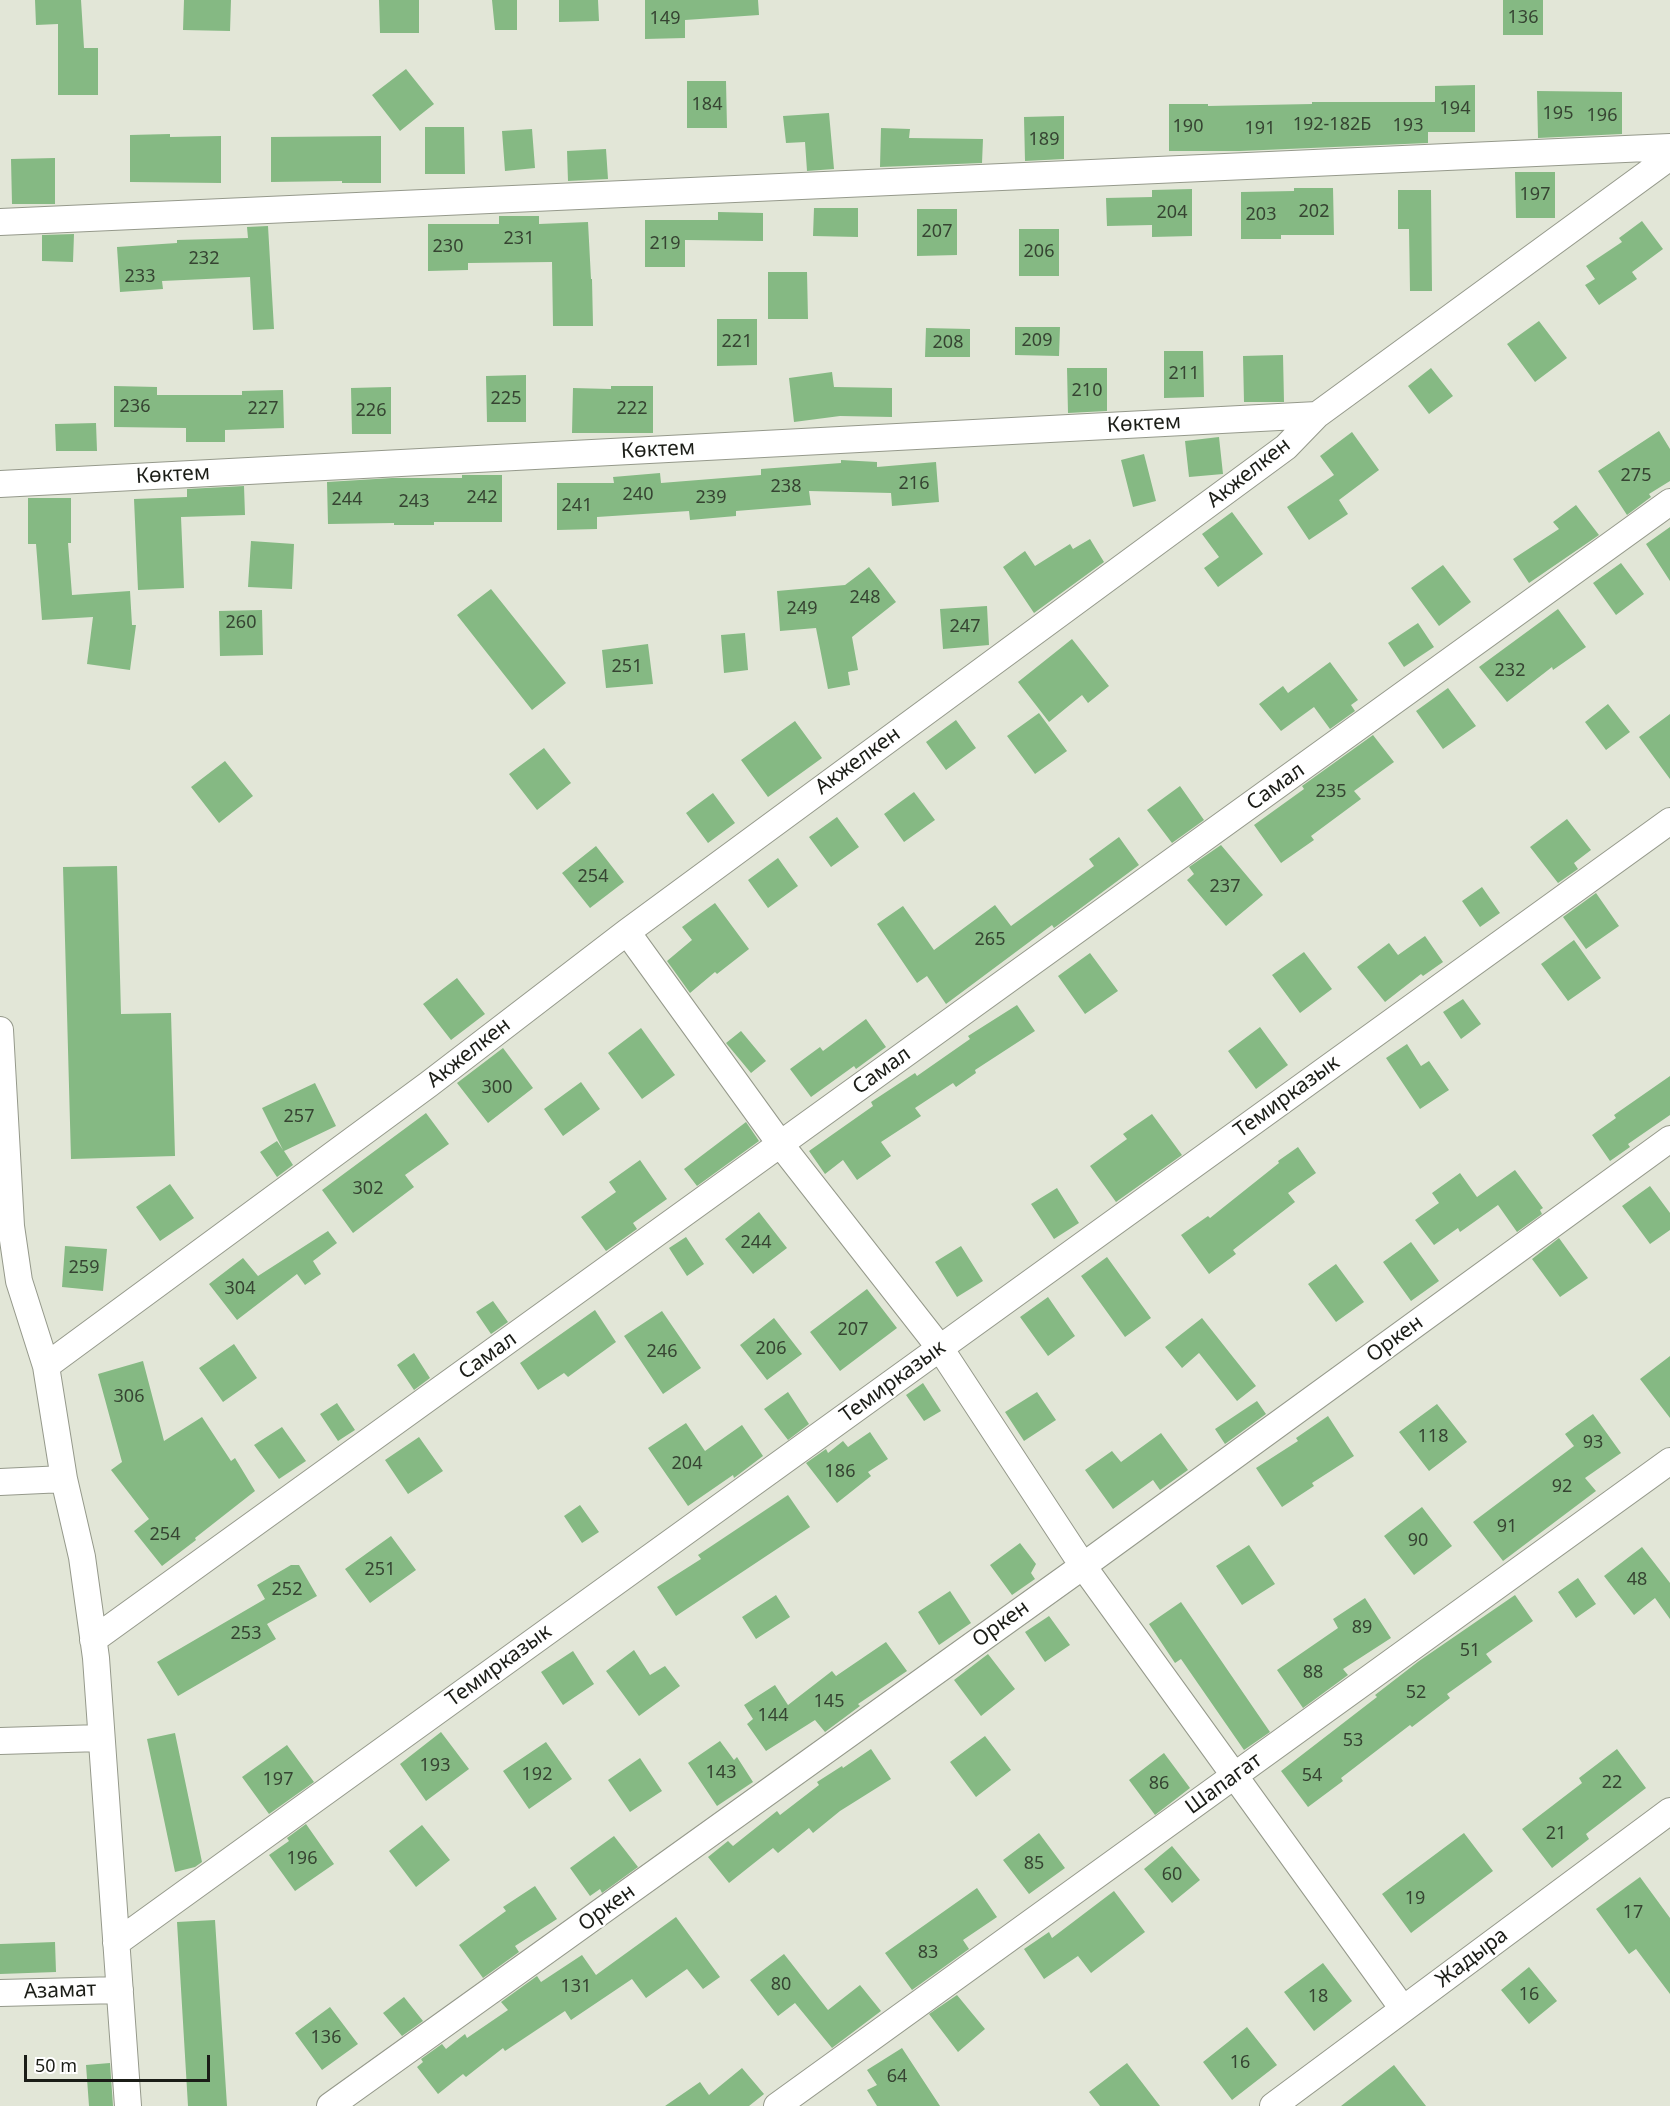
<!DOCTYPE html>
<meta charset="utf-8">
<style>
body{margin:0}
#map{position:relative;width:1670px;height:2106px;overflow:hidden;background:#e2e6d7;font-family:"Noto Sans",sans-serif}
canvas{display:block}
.scale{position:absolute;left:24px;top:2055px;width:186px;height:27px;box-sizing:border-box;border:3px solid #1b1d17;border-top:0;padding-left:8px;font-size:18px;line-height:21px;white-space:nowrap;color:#1b1d17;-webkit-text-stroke:4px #fff;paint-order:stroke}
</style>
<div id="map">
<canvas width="1670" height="2106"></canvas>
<div class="scale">50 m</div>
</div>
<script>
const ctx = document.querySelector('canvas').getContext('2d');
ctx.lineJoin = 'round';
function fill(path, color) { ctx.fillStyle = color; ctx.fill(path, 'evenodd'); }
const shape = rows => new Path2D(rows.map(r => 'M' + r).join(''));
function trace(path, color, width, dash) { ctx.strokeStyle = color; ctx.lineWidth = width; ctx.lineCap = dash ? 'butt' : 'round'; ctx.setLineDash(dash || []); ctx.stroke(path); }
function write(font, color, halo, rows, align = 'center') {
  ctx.font = font + ' "Noto Sans",sans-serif'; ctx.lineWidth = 4.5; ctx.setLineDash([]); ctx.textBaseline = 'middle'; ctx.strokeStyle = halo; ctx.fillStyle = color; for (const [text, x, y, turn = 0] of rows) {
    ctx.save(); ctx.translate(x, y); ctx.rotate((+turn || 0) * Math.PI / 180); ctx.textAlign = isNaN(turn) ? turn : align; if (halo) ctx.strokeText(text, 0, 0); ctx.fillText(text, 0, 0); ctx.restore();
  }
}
const building = shape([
 [35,0,81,0,84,48,98,48,98,95,58,95,58,24,36,25],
 [184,0,231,0,230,31,183,30],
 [379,0,419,0,419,33,380,33],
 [492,0,517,0,517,30,495,30],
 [559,0,598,0,599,21,559,22],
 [645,0,758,0,759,15,685,20,685,38,645,39],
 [1503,0,1543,0,1543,35,1503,35],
 [406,69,434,104,400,131,372,95],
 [687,81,726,81,727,128,687,128],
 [1475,85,1475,132,1428,132,1428,143,1240,151,1169,151,1169,104,1208,104,1208,106,1312,104,1312,102,1435,102,1435,86],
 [1537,91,1622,92,1622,134,1538,138],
 [829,113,834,169,807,171,805,142,786,143,783,116],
 [1064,116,1064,159,1025,161,1024,117],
 [425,127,464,127,465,174,425,174],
 [881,128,910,129,909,138,983,139,982,163,880,167],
 [532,129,535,168,505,171,502,131],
 [170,134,170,137,221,136,221,183,130,182,130,135],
 [381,136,381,183,342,183,342,181,271,182,271,137],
 [606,149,608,179,568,181,567,151],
 [55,158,55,204,12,204,11,159],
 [1515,172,1555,172,1555,218,1516,218],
 [1294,188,1333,188,1334,235,1281,235,1281,239,1241,239,1241,192,1294,191],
 [1192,189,1192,236,1152,237,1152,225,1107,226,1106,198,1152,197,1152,190],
 [1398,190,1431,190,1432,291,1410,291,1409,229,1398,229],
 [814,208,858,208,858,237,813,236],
 [917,209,957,209,957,255,917,256],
 [718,212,763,213,763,241,685,240,685,267,645,267,645,220,718,220],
 [499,216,539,216,539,224,588,222,591,279,592,279,593,326,553,326,552,262,468,263,468,270,428,271,428,224,499,224],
 [1642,221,1663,249,1632,272,1637,279,1599,305,1585,285,1595,279,1586,266,1622,242,1619,238],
 [268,226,274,329,253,330,250,277,162,281,163,289,120,292,117,247,177,243,177,240,248,238,247,227],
 [1019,229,1059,229,1059,276,1019,276],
 [74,234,73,262,42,261,42,235],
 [768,272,807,272,808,319,768,319],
 [717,319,757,319,757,365,717,366],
 [1539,321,1567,358,1535,382,1507,344],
 [1015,327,1060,327,1059,356,1015,355],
 [926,328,970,329,970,357,925,357],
 [1164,351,1203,351,1204,397,1164,398],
 [1283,355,1284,402,1244,402,1243,356],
 [1067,368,1107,368,1107,411,1068,413],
 [1431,368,1453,396,1429,414,1408,386],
 [832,372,834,387,892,388,892,417,840,416,794,422,789,378],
 [526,375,526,422,487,422,486,376],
 [114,386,157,387,157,395,242,395,242,391,283,390,284,428,225,430,225,442,186,442,186,428,114,427],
 [611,386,653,386,653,433,572,433,573,388,611,389],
 [391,387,391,434,352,434,351,388],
 [96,423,97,451,56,451,55,424],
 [1659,431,1670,449,1670,481,1649,494,1651,497,1627,515,1598,471],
 [1352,432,1379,470,1339,500,1348,514,1309,540,1287,507,1334,475,1320,456],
 [1219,437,1223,474,1189,477,1185,441],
 [1144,454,1156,501,1133,507,1121,460],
 [841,460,877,462,877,467,936,462,939,502,892,506,891,493,809,491,811,505,736,511,736,516,690,520,689,511,597,517,597,529,557,530,557,483,614,483,613,477,660,473,661,483,761,475,761,469,841,463],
 [462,475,502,475,502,522,434,522,434,525,394,525,394,523,328,524,327,482,392,478,462,478],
 [244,486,245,515,181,517,184,588,138,590,134,499,187,497,187,489],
 [28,498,71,498,71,543,68,543,72,595,130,591,132,625,136,625,130,670,87,664,93,617,42,620,36,544,28,544],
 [1576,505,1599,535,1529,583,1513,559,1559,529,1553,522],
 [1232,512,1263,554,1218,587,1204,568,1219,557,1202,534],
 [1670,527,1670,581,1646,544],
 [1090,539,1104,562,1034,613,1003,567,1025,551,1035,566,1070,544,1073,549],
 [251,541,294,544,292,589,248,587],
 [1621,563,1644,594,1616,615,1593,583],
 [1443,565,1471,602,1439,626,1411,588],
 [869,567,896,602,852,637,858,670,848,672,850,685,828,689,816,628,780,631,777,591,845,585],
 [491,589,566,683,532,710,457,615],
 [987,606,989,645,943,649,940,609],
 [1558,609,1586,647,1553,670,1552,667,1507,702,1479,667],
 [262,610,263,655,220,656,219,611],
 [1418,623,1434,647,1404,667,1388,643],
 [745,633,748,670,724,673,721,635],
 [1072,639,1109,686,1088,703,1082,695,1049,722,1018,682],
 [648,644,653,684,606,688,602,650],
 [1330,662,1358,700,1351,705,1355,711,1330,729,1314,707,1281,731,1259,704,1283,686,1288,693],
 [1448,688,1476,726,1443,749,1416,711],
 [1608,704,1630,732,1606,750,1585,722],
 [1039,713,1067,751,1035,774,1007,736],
 [1670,714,1670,779,1639,737],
 [956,720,976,748,946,770,926,742],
 [795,721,822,758,768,797,741,760],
 [1373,735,1394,762,1354,791,1361,799,1311,836,1314,840,1281,863,1254,825,1304,789,1302,786],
 [544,748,571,783,537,810,509,774],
 [225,761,253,796,219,823,191,787],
 [1180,786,1204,820,1172,843,1147,810],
 [914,792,935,820,904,842,884,814],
 [713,793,735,823,708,843,686,813],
 [837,817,859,847,831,867,809,837],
 [1567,819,1591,850,1574,863,1578,869,1558,883,1530,847],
 [1119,837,1139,865,1054,928,1052,925,946,1004,927,976,917,983,877,924,903,906,934,950,995,905,1011,926,1094,866,1089,859],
 [1221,845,1263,895,1226,926,1187,880,1194,874,1189,867],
 [596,846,624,882,590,908,562,873],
 [778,858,798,886,768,908,748,880],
 [117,866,121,1014,171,1013,175,1156,71,1159,63,867],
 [1482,887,1500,913,1480,927,1462,901],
 [1596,893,1619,926,1586,949,1563,917],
 [715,903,749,949,717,974,715,972,690,993,667,961,692,940,682,927],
 [1425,936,1443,962,1423,976,1421,974,1385,1002,1357,967,1389,943,1398,955],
 [1574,940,1601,978,1568,1001,1541,964],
 [1304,952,1332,989,1300,1013,1272,975],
 [1090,953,1118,991,1085,1014,1058,976],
 [457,978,485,1014,451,1040,423,1004],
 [1463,999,1481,1024,1461,1039,1443,1012],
 [1017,1005,1035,1031,975,1070,976,1073,956,1087,953,1083,915,1108,921,1116,881,1142,891,1156,857,1180,843,1160,825,1174,809,1151,873,1106,871,1102,915,1073,917,1076,970,1039,968,1036],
 [866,1019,886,1047,856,1069,854,1066,811,1097,790,1069,820,1047,823,1051],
 [1260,1027,1288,1065,1256,1089,1228,1051],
 [641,1028,675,1075,642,1099,608,1053],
 [741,1031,766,1061,751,1073,726,1043],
 [1407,1044,1421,1066,1429,1061,1449,1090,1420,1109,1386,1058],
 [503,1048,533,1088,488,1123,457,1083],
 [1670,1076,1670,1115,1628,1144,1630,1147,1610,1161,1592,1135,1616,1118,1614,1115],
 [581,1082,600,1109,563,1136,544,1109],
 [315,1083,336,1126,284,1151,293,1165,277,1177,260,1152,277,1141,283,1150,262,1108],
 [426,1113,449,1144,405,1175,414,1187,353,1233,322,1190],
 [1152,1114,1182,1155,1116,1202,1090,1166,1127,1139,1123,1134],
 [746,1122,759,1141,697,1186,684,1169],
 [1298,1147,1316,1173,1288,1193,1295,1202,1233,1250,1236,1254,1209,1274,1181,1235,1208,1216,1210,1218,1279,1163,1278,1161],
 [640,1160,667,1199,633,1223,637,1229,606,1251,581,1217,616,1192,609,1182],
 [1515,1170,1543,1208,1540,1210,1542,1214,1517,1232,1498,1205,1460,1232,1458,1228,1434,1245,1415,1220,1439,1203,1432,1193,1460,1173,1477,1197],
 [170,1184,194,1218,160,1241,136,1207],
 [1650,1186,1670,1213,1670,1230,1650,1244,1622,1206],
 [1057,1188,1079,1223,1054,1239,1031,1204],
 [759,1212,787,1248,753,1274,725,1239],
 [328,1231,337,1243,313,1261,321,1274,305,1285,297,1274,237,1320,209,1284,243,1258,258,1276],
 [686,1237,704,1264,687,1276,669,1248],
 [1559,1238,1588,1278,1560,1297,1532,1259],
 [1411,1242,1439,1281,1411,1301,1383,1262],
 [65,1246,107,1249,103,1291,62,1287],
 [961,1246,983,1281,957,1297,935,1262],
 [1107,1257,1151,1318,1125,1337,1081,1276],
 [1336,1264,1364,1302,1336,1322,1308,1284],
 [867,1289,897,1328,840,1371,810,1332],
 [1048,1297,1075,1336,1048,1356,1020,1317],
 [493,1301,508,1322,491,1334,476,1312],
 [595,1310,616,1342,568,1377,564,1373,538,1390,520,1363],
 [662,1311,701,1368,663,1394,624,1336],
 [774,1318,802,1354,767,1380,740,1345],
 [1202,1318,1256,1386,1237,1401,1199,1353,1182,1368,1165,1347],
 [234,1344,257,1378,223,1402,199,1368],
 [414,1353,430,1378,414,1390,397,1365],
 [1670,1356,1670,1418,1640,1379],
 [143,1361,164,1441,202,1417,231,1461,235,1458,255,1491,195,1538,196,1540,162,1566,134,1531,149,1519,111,1470,122,1462,98,1374],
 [923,1383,941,1411,924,1421,906,1395],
 [788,1392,809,1424,788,1440,764,1409],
 [1037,1392,1056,1420,1024,1441,1005,1412],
 [1257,1401,1266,1414,1225,1444,1215,1429],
 [337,1403,355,1430,338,1441,320,1414],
 [1437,1404,1467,1442,1429,1471,1399,1432],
 [1593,1414,1621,1453,1585,1478,1596,1491,1503,1561,1473,1522,1574,1446,1565,1434],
 [1328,1416,1354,1456,1312,1483,1314,1486,1282,1507,1256,1468,1298,1441,1296,1438],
 [686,1423,705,1451,742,1425,763,1456,734,1478,733,1475,688,1506,648,1448],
 [282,1427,306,1461,279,1479,254,1445],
 [870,1432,888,1459,868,1472,871,1476,837,1503,806,1463,826,1449,828,1453,843,1441,848,1447],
 [1161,1433,1188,1470,1160,1490,1153,1480,1113,1509,1085,1470,1112,1451,1121,1462],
 [419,1437,443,1471,408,1494,385,1460],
 [788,1495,810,1527,676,1616,657,1587,701,1559,698,1555],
 [580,1505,599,1532,582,1543,564,1516],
 [1422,1507,1452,1546,1414,1575,1384,1536],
 [391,1536,416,1570,370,1603,345,1569],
 [1020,1543,1036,1564,1031,1573,1035,1579,1012,1595,990,1565],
 [1249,1545,1275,1584,1242,1605,1216,1566],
 [1642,1547,1670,1583,1670,1619,1655,1598,1634,1615,1604,1576],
 [291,1565,299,1565,317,1596,267,1624,276,1639,178,1696,157,1662,265,1599,257,1585],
 [1578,1578,1596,1604,1576,1618,1558,1592],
 [950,1591,971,1623,939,1645,918,1612],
 [776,1595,790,1617,756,1639,742,1617],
 [1515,1595,1533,1621,1486,1654,1492,1662,1447,1694,1450,1698,1412,1727,1410,1725,1341,1778,1343,1781,1308,1807,1281,1771,1377,1697,1375,1695,1419,1661],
 [1365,1598,1391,1638,1343,1669,1348,1675,1303,1708,1277,1670,1338,1628,1333,1619],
 [1181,1602,1270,1732,1244,1750,1181,1659,1175,1663,1149,1624],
 [1049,1616,1070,1645,1045,1662,1025,1632],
 [886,1642,907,1671,858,1704,860,1706,825,1732,815,1720,766,1751,747,1724,753,1719,744,1705,775,1685,788,1705,832,1671,836,1676],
 [634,1650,650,1675,665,1666,680,1686,639,1716,606,1671],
 [573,1651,594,1684,563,1705,541,1672],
 [988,1654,1015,1689,981,1716,954,1680],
 [441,1732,469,1769,426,1801,400,1764],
 [175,1733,202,1862,195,1867,175,1872,147,1739],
 [985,1736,1011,1770,976,1797,950,1762],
 [720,1741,734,1760,737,1757,753,1782,717,1806,688,1763],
 [546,1742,572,1779,529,1809,503,1771],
 [287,1745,314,1782,269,1814,242,1777],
 [871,1749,891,1779,840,1811,813,1833,809,1828,778,1853,773,1848,729,1883,708,1857,728,1841,733,1846,777,1811,780,1815,819,1785,817,1782,842,1766,843,1768],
 [1617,1749,1646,1788,1586,1834,1589,1839,1552,1868,1522,1829,1582,1783,1579,1778],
 [1164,1753,1190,1788,1155,1815,1129,1780],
 [640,1758,662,1791,630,1812,608,1780],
 [306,1824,334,1864,295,1891,269,1855,289,1841,287,1838],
 [422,1825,450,1860,416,1887,389,1851],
 [1039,1833,1065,1868,1029,1894,1003,1860],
 [1464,1833,1493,1871,1411,1933,1382,1894],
 [614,1836,638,1867,602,1893,600,1889,590,1896,570,1868],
 [1172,1846,1200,1880,1172,1903,1144,1869],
 [1640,1877,1670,1918,1670,1994,1636,1949,1629,1954,1596,1909],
 [535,1886,557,1919,515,1946,519,1952,483,1978,459,1945,506,1911,503,1907],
 [977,1888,997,1917,963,1940,969,1949,912,1990,885,1953],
 [1114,1891,1145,1932,1091,1973,1078,1956,1044,1979,1024,1949,1049,1932,1052,1938],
 [676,1917,720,1977,703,1989,687,1969,646,1998,632,1979,571,2020,565,2011,505,2051,503,2048,466,2077,463,2074,438,2094,417,2067,423,2062,421,2059,442,2044,446,2049,465,2034,467,2038,508,2010,501,2002,537,1976,541,1982,582,1955,596,1975],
 [215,1920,227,2106,188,2106,177,1922],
 [55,1942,56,1972,0,1974,0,1944],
 [784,1954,828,2010,860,1985,881,2011,832,2048,795,2003,778,2016,750,1980],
 [1323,1963,1352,2001,1314,2031,1284,1992],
 [1529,1967,1557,2001,1529,2024,1501,1990],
 [957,1995,985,2029,958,2052,929,2014],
 [404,1997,423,2021,402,2036,383,2013],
 [330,2007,358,2044,322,2070,295,2033],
 [1247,2027,1277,2065,1232,2100,1203,2062],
 [902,2048,940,2106,877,2106,867,2090,877,2085,867,2070],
 [110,2063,113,2106,89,2106,86,2065],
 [1127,2063,1160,2106,1100,2106,1089,2092],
 [1394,2065,1426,2106,1341,2106],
 [742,2068,764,2094,749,2106,665,2106,700,2082,709,2095]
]);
const minor = shape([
 [0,222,1670,147],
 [0,484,1317,415],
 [627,932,781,1145,940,1348,1083,1566,1403,2009],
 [0,1030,11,1226,19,1281,46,1366,64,1479,82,1557,96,1658,128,2106],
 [46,1366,429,1084,627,932,1286,447,1317,415,1670,157],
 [0,1482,64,1479],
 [93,1640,1670,502],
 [0,1741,101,1738],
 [116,1943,1670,821],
 [0,1993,120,1990],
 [330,2106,1083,1566,1670,1139],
 [777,2106,1670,1461],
 [1273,2106,1670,1811]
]);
const numberNames = [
 ["136",1523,18],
 ["149",665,19],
 ["184",707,105],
 ["194",1455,109],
 ["195",1558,114],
 ["196",1602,116],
 ["192-182Б",1332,125],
 ["193",1408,126],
 ["190",1188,127],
 ["191",1260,129],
 ["189",1044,140],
 ["197",1535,195],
 ["202",1314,212],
 ["204",1172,213],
 ["203",1261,215],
 ["207",937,232],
 ["231",519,239],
 ["219",665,244],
 ["230",448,247],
 ["206",1039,252],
 ["232",204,259],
 ["233",140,277],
 ["209",1037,341],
 ["221",737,342],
 ["208",948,343],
 ["211",1184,374],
 ["210",1087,391],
 ["225",506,399],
 ["236",135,407],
 ["227",263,409],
 ["222",632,409],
 ["226",371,411],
 ["275",1636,476],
 ["216",914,484],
 ["238",786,487],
 ["240",638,495],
 ["242",482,498],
 ["239",711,498],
 ["244",347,500],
 ["243",414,502],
 ["241",577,506],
 ["248",865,598],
 ["249",802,609],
 ["260",241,623],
 ["247",965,627],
 ["251",627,667],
 ["232",1510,671],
 ["235",1331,792],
 ["254",593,877],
 ["237",1225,887],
 ["265",990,940],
 ["300",497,1088],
 ["257",299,1117],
 ["302",368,1189],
 ["244",756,1243],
 ["259",84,1268],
 ["304",240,1289],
 ["207",853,1330],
 ["206",771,1349],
 ["246",662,1352],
 ["306",129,1397],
 ["118",1433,1437],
 ["93",1593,1443],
 ["204",687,1464],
 ["186",840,1472],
 ["92",1562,1487],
 ["91",1507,1527],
 ["254",165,1535],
 ["90",1418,1541],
 ["251",380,1570],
 ["48",1637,1580],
 ["252",287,1590],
 ["89",1362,1628],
 ["253",246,1634],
 ["51",1470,1651],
 ["88",1313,1673],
 ["52",1416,1693],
 ["145",829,1702],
 ["144",773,1716],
 ["53",1353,1741],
 ["193",435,1766],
 ["143",721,1773],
 ["192",537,1775],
 ["54",1312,1776],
 ["197",278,1780],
 ["22",1612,1783],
 ["86",1159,1784],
 ["21",1556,1834],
 ["196",302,1859],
 ["85",1034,1864],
 ["60",1172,1875],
 ["19",1415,1899],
 ["17",1633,1913],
 ["83",928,1953],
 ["80",781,1985],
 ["131",576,1987],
 ["16",1529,1995],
 ["18",1318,1997],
 ["136",326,2038],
 ["16",1240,2063],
 ["64",897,2077]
];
const streetNames = [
 ["Көктем",1144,424,-3],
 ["Көктем",658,450,-3],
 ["Акжелкен",1249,473,-38],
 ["Көктем",173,475,-3],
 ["Акжелкен",858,761,-36],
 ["Самал",1276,787,-36],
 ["Акжелкен",469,1053,-38],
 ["Самал",882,1071,-36],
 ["Темирказык",1287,1097,-36],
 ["Оркен",1395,1339,-36],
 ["Самал",488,1356,-36],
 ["Темирказык",893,1382,-36],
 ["Оркен",1001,1624,-36],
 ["Темирказык",499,1666,-36],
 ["Шапагат",1224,1784,-36],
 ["Оркен",607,1908,-36],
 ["Жадыра",1472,1958,-37],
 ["Азамат",60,1991,-2]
];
fill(building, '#85b983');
trace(minor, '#95998b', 28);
trace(minor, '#fff', 26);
write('18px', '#364432', null, numberNames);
write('21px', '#1b1d17', '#fff', streetNames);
</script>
